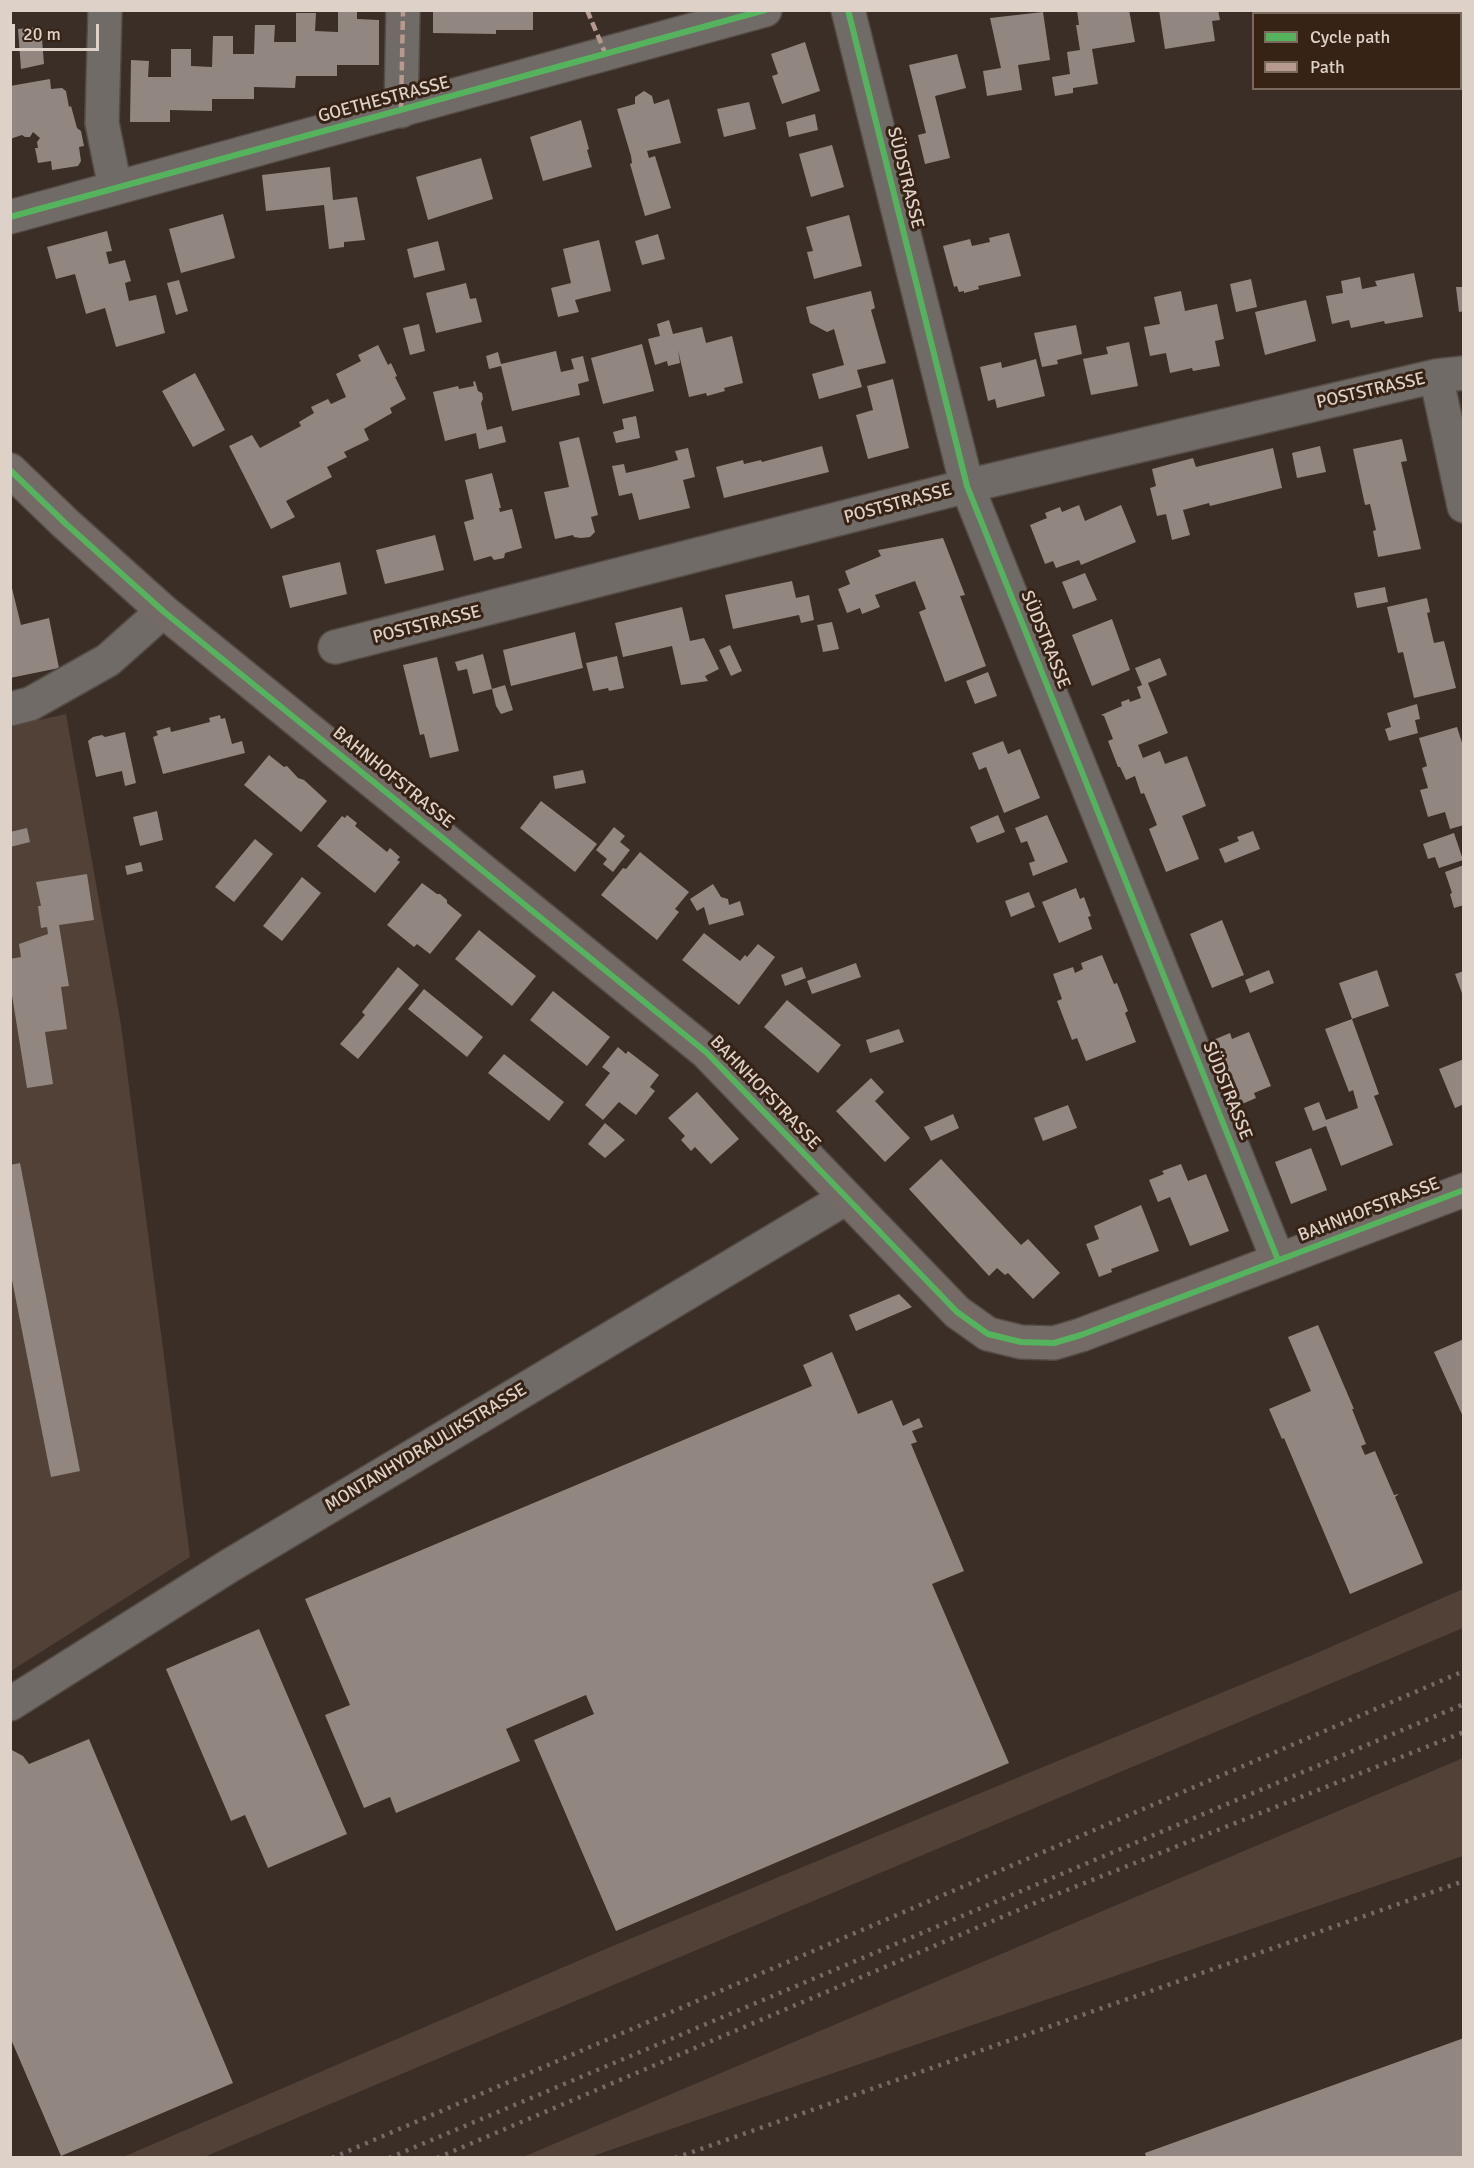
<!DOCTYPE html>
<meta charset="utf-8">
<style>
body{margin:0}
#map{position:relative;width:1474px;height:2168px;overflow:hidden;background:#3a2e27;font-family:Signika,sans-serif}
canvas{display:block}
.frame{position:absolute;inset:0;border:12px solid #ded1c8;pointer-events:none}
.legend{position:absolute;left:1252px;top:12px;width:210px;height:78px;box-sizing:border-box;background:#372316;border:2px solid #7a695d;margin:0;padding:8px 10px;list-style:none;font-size:18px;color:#ded1c8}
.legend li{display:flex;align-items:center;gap:12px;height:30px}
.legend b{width:30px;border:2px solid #7a695d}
.scale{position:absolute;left:12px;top:24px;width:87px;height:27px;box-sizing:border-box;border:3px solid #ded1c8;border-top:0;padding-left:8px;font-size:18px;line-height:21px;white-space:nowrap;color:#ded1c8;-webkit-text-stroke:4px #372316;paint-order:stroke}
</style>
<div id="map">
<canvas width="1474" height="2168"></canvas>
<div class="frame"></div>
<ul class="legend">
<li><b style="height:8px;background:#56b35d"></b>Cycle path</li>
<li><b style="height:8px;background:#b69a8f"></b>Path</li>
</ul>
<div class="scale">20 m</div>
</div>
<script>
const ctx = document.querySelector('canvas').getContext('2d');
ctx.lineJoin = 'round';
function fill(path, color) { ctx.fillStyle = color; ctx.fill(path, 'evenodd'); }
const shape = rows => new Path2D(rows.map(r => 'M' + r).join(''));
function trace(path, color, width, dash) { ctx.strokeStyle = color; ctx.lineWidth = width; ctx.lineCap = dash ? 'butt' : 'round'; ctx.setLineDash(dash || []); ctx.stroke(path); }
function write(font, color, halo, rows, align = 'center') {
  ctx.font = font + ' Signika,sans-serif'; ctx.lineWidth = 6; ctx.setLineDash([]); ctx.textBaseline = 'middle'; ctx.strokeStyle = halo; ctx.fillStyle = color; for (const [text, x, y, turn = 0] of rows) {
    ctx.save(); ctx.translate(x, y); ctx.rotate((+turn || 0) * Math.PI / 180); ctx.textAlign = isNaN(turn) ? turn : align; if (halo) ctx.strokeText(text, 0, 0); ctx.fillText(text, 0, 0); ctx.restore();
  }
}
const green = shape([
 [66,714,121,1025,190,1557,11,1671,11,726],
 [1463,1589,1463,1628,204,2157,123,2157,608,1948,1310,1656],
 [1463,1758,1463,1856,590,2157,523,2157]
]);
const building = shape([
 [338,10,357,10,357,19,379,20,379,65,337,65,337,76,296,76,295,88,254,87,254,99,212,99,212,111,170,110,170,122,130,122,131,60,149,61,148,77,171,77,171,49,191,49,191,66,212,67,213,36,233,36,233,54,254,54,255,25,275,25,274,42,296,42,296,13,316,13,315,31,338,32],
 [433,10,533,10,533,30,496,30,496,34,433,33],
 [1077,10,1129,10,1135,42,1092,49,1098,84,1073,88,1073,93,1055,96,1052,77,1070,74,1067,52,1080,50,1076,25,1079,25],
 [1159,10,1218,10,1220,20,1212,21,1215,41,1165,49],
 [1333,10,1375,10,1376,14,1334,14],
 [1408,10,1464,10,1464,15,1409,14],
 [1043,12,1050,60,1018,65,1022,90,987,96,983,71,1001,68,990,18],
 [41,27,44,64,21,69,18,29],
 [805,42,820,91,782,104,772,76,778,74,771,54],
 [957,54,966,88,935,96,950,158,925,164,918,135,926,133,909,65],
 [50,79,51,89,62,88,66,91,69,107,71,106,77,128,81,131,84,146,79,147,81,161,78,166,52,170,51,161,38,163,35,148,38,148,37,142,40,138,33,132,30,137,25,137,22,135,10,139,10,86],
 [644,91,652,96,654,104,669,99,681,143,647,151,649,158,655,156,671,208,645,216,630,164,632,163,631,156,617,109,635,104,635,97],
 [749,102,756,129,724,137,717,109],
 [815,114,818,130,789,137,786,122],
 [581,120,589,149,587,150,592,167,543,181,530,137],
 [832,145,844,187,811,197,799,154],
 [481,158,493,199,428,220,416,177],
 [330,167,333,200,357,197,365,240,344,242,344,247,329,249,324,205,266,211,262,175],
 [223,214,235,258,181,273,169,229],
 [849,215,862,266,814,279,807,252,813,251,806,227],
 [107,231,112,251,106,252,109,264,125,260,131,281,125,283,129,301,156,295,165,333,116,347,105,308,86,314,75,274,56,279,47,247],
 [1009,233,1021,276,978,286,979,289,964,293,964,291,959,292,957,286,954,287,943,246,970,239,972,246,990,242,989,238],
 [658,234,665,259,642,265,635,241],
 [599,240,611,291,575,300,579,312,558,317,551,288,571,283,563,249],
 [438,241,445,270,414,278,407,249],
 [1414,273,1423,317,1385,324,1384,321,1351,328,1349,320,1332,324,1326,296,1343,293,1341,281,1360,277,1362,289,1377,286,1375,281],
 [1251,279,1257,307,1236,312,1230,284],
 [179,280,188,311,176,315,167,283],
 [466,283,470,299,476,298,482,322,436,333,426,293],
 [1456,287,1464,287,1464,311,1459,312],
 [871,291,875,308,871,310,886,363,857,370,862,387,819,399,812,374,844,365,834,329,827,332,810,323,806,307],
 [1181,291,1185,311,1217,304,1224,339,1215,341,1220,366,1193,371,1192,368,1170,373,1166,353,1150,356,1144,327,1160,324,1154,297],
 [1306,300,1316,341,1265,355,1255,312],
 [669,320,673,334,702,327,706,343,732,336,743,383,724,388,725,391,707,396,706,393,689,397,678,350,680,363,668,366,667,361,655,365,648,339,660,336,657,324],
 [419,324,425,351,410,355,403,328],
 [1076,325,1082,354,1057,360,1058,364,1042,367,1034,333],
 [1129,342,1138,386,1091,395,1083,359,1108,354,1106,347],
 [642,344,654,391,603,404,591,358],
 [378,345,388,365,391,363,397,376,395,377,406,399,390,408,392,413,364,429,369,440,344,452,347,457,327,467,332,477,286,501,295,517,271,529,229,446,252,435,260,448,301,426,299,422,314,413,311,407,328,399,331,404,346,397,336,374,361,361,358,355],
 [556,351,561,372,574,369,571,359,583,356,589,381,578,384,580,395,512,411,501,366,489,369,486,356,498,352,501,364],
 [1036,359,1045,396,997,408,995,399,988,401,980,367,1001,362,1002,368],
 [195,373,225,430,193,447,162,391],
 [893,379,909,448,868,459,856,415,873,410,867,386],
 [475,381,478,391,482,393,483,399,481,403,487,430,502,426,506,442,479,449,476,433,445,441,433,392,458,386,459,389,474,386,473,382],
 [636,416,640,438,616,443,613,432,624,429,622,419],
 [579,437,598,515,591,517,595,532,590,537,581,538,574,537,573,535,555,539,544,492,569,487,559,442],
 [1402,439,1407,461,1401,462,1421,549,1378,557,1373,531,1376,530,1370,504,1365,505,1353,449],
 [822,446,829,472,724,498,716,467,743,460,744,464,761,460,762,462],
 [1320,446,1326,472,1297,478,1292,453],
 [688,448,695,477,683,480,690,508,639,520,632,493,619,496,612,466,624,464,626,473,652,467,678,460,675,451],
 [1273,448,1282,488,1210,506,1209,503,1183,510,1190,535,1172,540,1166,514,1157,516,1150,488,1156,486,1152,469,1193,458,1196,467],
 [492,473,501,508,499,508,500,512,512,509,522,548,505,553,504,558,494,560,491,556,474,561,464,522,474,519,465,480],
 [1079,505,1085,521,1121,505,1136,542,1081,565,1079,560,1056,568,1053,561,1045,564,1030,525,1047,518,1045,513,1060,507,1062,512],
 [435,535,444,570,385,584,376,550],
 [943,538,965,595,960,596,986,666,945,682,919,612,926,609,915,581,875,595,880,607,862,614,860,608,847,613,838,589,850,584,845,571,881,556,878,550],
 [340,562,347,594,290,608,282,576],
 [1085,573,1097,600,1073,609,1062,582],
 [10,580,21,625,49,618,59,668,10,678],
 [792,581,796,598,809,595,814,620,801,623,799,615,733,629,725,595],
 [1385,587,1388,602,1357,608,1354,593],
 [1427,598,1430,612,1427,613,1434,643,1444,641,1456,688,1414,698,1403,652,1398,653,1387,607],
 [682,607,690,641,704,638,719,669,705,676,708,681,681,685,672,646,623,657,615,623],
 [1112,619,1130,670,1092,686,1072,635],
 [832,622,839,649,823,652,817,625],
 [575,632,583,668,511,686,503,650],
 [730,645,742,671,731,676,719,650],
 [483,654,492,689,505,685,513,710,501,714,496,706,492,689,473,694,467,669,458,671,455,662],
 [617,656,624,688,609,691,608,688,593,691,586,663],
 [437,657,459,751,430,758,424,734,420,735,403,665],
 [1160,658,1167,675,1148,683,1168,733,1138,745,1143,758,1160,751,1165,764,1187,756,1206,806,1182,816,1199,859,1166,872,1149,829,1157,825,1144,793,1141,794,1135,776,1126,780,1120,767,1118,767,1108,741,1113,739,1104,716,1101,715,1122,706,1121,702,1129,699,1130,702,1141,698,1137,687,1142,685,1135,668],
 [988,672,997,696,975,704,966,681],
 [1417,704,1420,719,1415,720,1418,733,1389,741,1385,729,1391,727,1387,713],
 [220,715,221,719,225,718,232,744,242,741,245,753,163,774,153,737,158,735,156,731,170,727,171,732,210,722,209,718],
 [1457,727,1464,749,1464,825,1450,829,1445,812,1428,817,1420,790,1428,788,1422,768,1427,766,1419,738],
 [125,732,136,783,125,786,122,771,96,777,88,741,93,737,102,735,105,737],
 [1003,741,1008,754,1020,749,1040,798,1004,813,986,767,979,770,972,753],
 [269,755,284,767,287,766,298,778,304,780,327,801,301,832,244,785],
 [583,770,586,783,555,789,553,776],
 [541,801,597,844,575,872,520,828],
 [157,811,163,840,140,846,133,817],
 [347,815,357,823,355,826,387,852,390,848,400,857,397,860,400,862,375,893,317,846,342,816,345,818],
 [998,815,1005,832,977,843,970,827],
 [1047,815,1068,862,1033,876,1029,863,1035,861,1027,841,1021,843,1015,828],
 [614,827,625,836,620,842,630,850,613,872,603,864,607,859,596,850],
 [27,828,30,842,10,847,10,832],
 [1253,831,1260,849,1225,863,1219,849,1239,841,1237,837],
 [1454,833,1463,860,1439,868,1435,857,1428,859,1423,844],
 [255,839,273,854,234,902,215,887],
 [640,852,689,892,675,909,679,912,657,940,601,895,623,868,626,869],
 [141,862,143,871,127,875,125,866],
 [1464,865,1464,905,1454,908,1450,894,1452,893,1445,872],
 [87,874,94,920,59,925,69,986,61,987,67,1029,45,1032,53,1084,27,1088,10,983,10,959,21,957,19,944,48,934,47,927,41,928,38,906,41,906,36,882],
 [302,877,321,893,282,941,263,926],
 [422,883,437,894,440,894,447,900,447,903,462,915,430,954,417,944,414,947,387,925],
 [713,884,721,897,728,899,729,905,740,901,744,915,709,925,704,907,697,911,690,899],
 [1076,888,1080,899,1084,897,1091,916,1088,917,1092,929,1059,943,1042,902],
 [1029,892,1035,907,1011,917,1005,901],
 [1222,920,1244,975,1212,988,1190,934],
 [479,930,536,976,512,1006,455,959],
 [704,933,740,961,745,955,747,957,758,944,775,957,739,1005,682,960],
 [1102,955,1114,984,1117,983,1128,1011,1125,1013,1136,1042,1086,1061,1077,1038,1072,1040,1057,1001,1062,999,1053,974,1073,967,1075,973,1083,969,1081,963],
 [856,963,861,977,812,994,807,981],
 [398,967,419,985,358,1059,340,1044,365,1015,362,1012],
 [802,967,806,978,785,986,781,975],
 [1269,970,1274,983,1250,993,1245,980],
 [1377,970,1389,1006,1352,1019,1379,1094,1374,1096,1393,1145,1341,1166,1326,1126,1313,1131,1304,1108,1319,1102,1326,1120,1358,1108,1353,1090,1349,1092,1325,1029,1352,1019,1339,983],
 [1464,971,1464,996,1463,996,1455,974],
 [424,989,483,1037,467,1057,408,1009],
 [553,991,610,1037,587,1066,530,1020],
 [787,1000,841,1045,818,1073,764,1027],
 [899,1029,904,1042,870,1053,866,1040],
 [1249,1032,1271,1086,1254,1093,1256,1098,1233,1108,1206,1043,1230,1033,1232,1039],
 [618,1047,626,1054,628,1051,659,1075,650,1087,655,1091,636,1115,619,1102,603,1120,585,1105,610,1073,602,1067],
 [504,1054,564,1102,549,1121,488,1073],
 [1464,1059,1464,1104,1455,1108,1439,1069],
 [871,1078,884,1092,875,1101,910,1138,885,1162,836,1111],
 [697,1092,739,1139,711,1164,695,1147,691,1151,681,1140,685,1136,668,1118],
 [1068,1105,1077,1128,1043,1141,1034,1118],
 [953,1114,959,1128,931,1141,924,1127],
 [605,1123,625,1140,605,1158,588,1144],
 [1311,1148,1327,1190,1291,1204,1275,1162],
 [941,1159,1021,1245,1028,1239,1060,1273,1033,1299,1008,1273,1005,1275,997,1268,989,1276,909,1189],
 [20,1163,80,1471,51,1477,10,1270,10,1165],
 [1181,1164,1188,1181,1206,1174,1229,1231,1190,1246,1170,1197,1158,1202,1149,1180,1164,1174,1162,1171],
 [1141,1205,1159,1251,1111,1269,1112,1272,1099,1277,1086,1244,1099,1239,1094,1226],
 [899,1294,912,1307,856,1331,849,1315],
 [1318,1325,1354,1409,1352,1409,1366,1444,1361,1446,1365,1455,1375,1451,1394,1495,1399,1494,1395,1497,1423,1563,1350,1594,1284,1438,1282,1439,1269,1409,1311,1391,1288,1337],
 [1464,1339,1464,1419,1434,1352],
 [832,1352,858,1414,892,1400,903,1426,919,1418,923,1427,912,1431,917,1442,911,1444,964,1571,932,1584,1009,1763,616,1931,534,1740,594,1714,586,1695,506,1729,520,1761,396,1813,390,1797,364,1808,325,1715,350,1705,305,1599,812,1386,803,1365],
 [259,1629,347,1834,268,1868,245,1815,231,1821,166,1669],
 [89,1739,233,2083,61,2156,10,2037,10,1749,23,1756,29,1764],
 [1464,2038,1464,2157,1146,2157,1145,2153]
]);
const minor = shape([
 [105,10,102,123,115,187],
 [848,10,967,486,1278,1260],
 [401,111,403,10],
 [10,217,765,10],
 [1436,376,1464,506],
 [335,647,967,486,1436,376,1464,373],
 [10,709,30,704,108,660,163,611],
 [10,1704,229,1566,846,1198]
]);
const major = shape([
 [10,470,65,523,163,611,706,1052,957,1312,988,1334,1021,1342,1054,1343,1081,1335,1464,1190]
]);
const rail = shape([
 [332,2158,1464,1671],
 [389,2158,1464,1704],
 [437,2158,1042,1900,1464,1732],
 [675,2158,1464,1881]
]);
const quiet = shape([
 [587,10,606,55],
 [401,111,403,10]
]);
const cycleway = shape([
 [848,10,967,486,1278,1260],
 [10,217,765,10],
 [10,470,65,523,163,611,706,1052,957,1312,988,1334,1021,1342,1054,1343,1081,1335,1464,1190]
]);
const streetNames = [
 ["GOETHESTRASSE",384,100,-15],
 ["SÜDSTRASSE",905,178,76],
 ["POSTSTRASSE",1371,391,-13],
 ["POSTSTRASSE",898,504,-15],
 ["POSTSTRASSE",427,625,-14],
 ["SÜDSTRASSE",1045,640,68],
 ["BAHNHOFSTRASSE",393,778,39],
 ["SÜDSTRASSE",1227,1091,68],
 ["BAHNHOFSTRASSE",765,1093,46],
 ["BAHNHOFSTRASSE",1369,1210,-21],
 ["MONTANHYDRAULIKSTRASSE",426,1448,-31]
];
fill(green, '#524137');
fill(building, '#928780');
trace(minor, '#564c46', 36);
trace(major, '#564c46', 36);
trace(minor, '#716b68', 33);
trace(major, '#746a66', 33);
trace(rail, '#736b67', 4.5, [3, 6]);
trace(quiet, '#b69a8f', 4.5, [9, 4.5]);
trace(cycleway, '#56b35d', 6);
write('18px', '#ded1c8', '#372316', streetNames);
</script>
